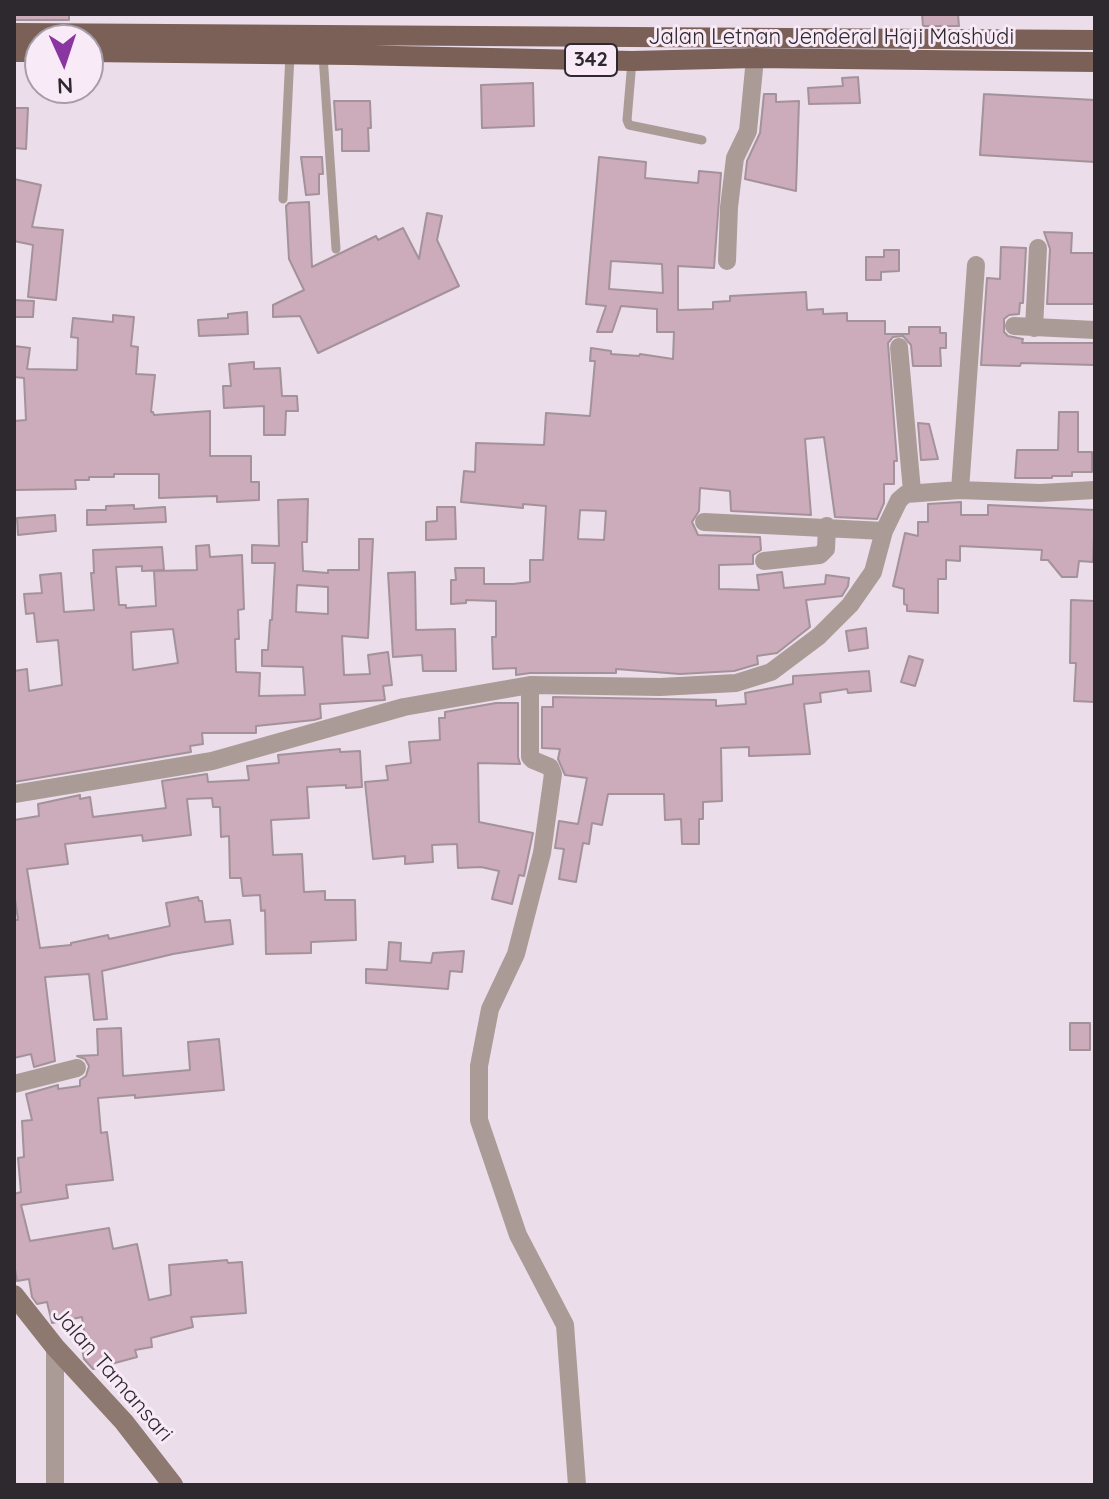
<!DOCTYPE html>
<style>
body{margin:0}
#map{position:relative;width:1109px;height:1499px;overflow:hidden;background:#ebddea;font-family:Quicksand,sans-serif}
canvas{display:block}
.frame{position:absolute;inset:0;border:16px solid #2e292e;pointer-events:none}
.north{position:absolute;left:24px;top:24px;width:80px;height:80px;box-sizing:border-box;background:#f8eaf7;border:2px solid #a79da7;border-radius:50%;rotate:177deg;font-size:22px;font-weight:700;line-height:32px;text-align:center;color:#2e292e}
.north::after{content:'';display:block;margin:auto;width:28px;height:36px;background:#8935a2;clip-path:polygon(50% 0,100% 100%,50% 72%,0 100%)}
</style>
<div id="map">
<canvas width="1109" height="1499"></canvas>
<div class="frame"></div>
<div class="north">N</div>
</div>
<script>
const ctx = document.querySelector('canvas').getContext('2d');
ctx.lineJoin = 'round';
function fill(path, color) { ctx.fillStyle = color; ctx.fill(path, 'evenodd'); }
const shape = rows => new Path2D(rows.map(r => 'M' + r).join(''));
function trace(path, color, width, dash) { ctx.strokeStyle = color; ctx.lineWidth = width; ctx.lineCap = dash ? 'butt' : 'round'; ctx.setLineDash(dash || []); ctx.stroke(path); }
function write(font, color, halo, rows, align = 'center') {
  ctx.font = font + ' Quicksand,sans-serif'; ctx.lineWidth = 6; ctx.setLineDash([]); ctx.textBaseline = 'middle'; ctx.strokeStyle = halo; ctx.fillStyle = color; for (const [text, x, y, turn = 0] of rows) {
    ctx.save(); ctx.translate(x, y); ctx.rotate((+turn || 0) * Math.PI / 180); ctx.textAlign = isNaN(turn) ? turn : align; if (halo) ctx.strokeText(text, 0, 0); ctx.fillText(text, 0, 0); ctx.restore();
  }
}
const building = shape([
 [14,14,69,15,69,20,14,20,14,14],
 [922,14,958,14,959,26,923,26,922,14],
 [858,77,860,103,809,104,808,88,843,86,842,78,858,77],
 [533,83,534,126,482,128,481,85,533,83],
 [764,94,776,94,776,102,799,101,796,191,745,179,747,161,760,133,764,94],
 [984,94,1095,100,1095,162,980,155,984,94],
 [334,101,370,101,371,128,368,128,369,151,342,151,342,129,336,130,334,101],
 [14,108,28,108,26,149,14,148,14,108],
 [301,157,322,157,323,174,319,174,319,194,306,195,301,157],
 [599,157,646,162,645,178,698,183,699,171,721,173,714,268,678,266,678,310,713,309,713,302,730,301,730,296,806,292,807,310,823,309,823,314,847,313,847,321,885,321,885,334,909,334,909,327,940,327,940,333,946,333,946,348,940,348,941,366,913,366,911,345,903,336,893,337,888,343,897,461,894,461,894,484,884,484,884,503,877,519,835,517,824,437,805,439,811,515,731,511,730,491,700,488,699,511,692,522,698,535,760,537,761,550,753,555,753,564,719,565,719,589,759,590,757,575,782,572,784,588,825,584,826,575,849,578,848,586,842,596,806,600,810,627,777,653,757,656,758,664,734,671,680,674,616,669,616,673,530,673,516,675,516,668,493,669,492,637,496,637,496,601,466,600,466,603,451,604,451,580,456,580,455,568,484,568,484,584,513,584,530,582,530,560,543,560,546,506,523,504,523,508,461,502,464,471,475,472,476,443,544,445,546,413,590,416,595,361,590,361,591,348,611,351,611,354,639,356,640,354,673,359,674,332,657,332,657,309,621,306,612,332,597,332,606,306,586,304,599,157],
 [611,261,662,264,663,293,609,289,611,261],
 [580,510,606,511,604,540,578,539,580,510],
 [14,179,41,185,32,227,63,230,56,300,28,297,33,245,14,241,14,179],
 [309,202,312,267,376,236,378,240,403,228,419,259,427,213,442,216,437,240,459,286,318,353,300,316,273,317,273,305,304,290,289,259,286,206,289,203,309,202],
 [1044,232,1072,233,1071,253,1095,253,1095,304,1047,304,1050,249,1044,232],
 [1001,247,1026,248,1023,303,1020,303,1019,314,1009,315,1004,319,1004,332,1008,336,1023,339,1022,343,1094,343,1094,365,1021,363,1020,366,981,365,987,278,1000,279,1001,247],
 [884,250,899,250,899,271,881,272,881,280,866,280,866,257,884,257,884,250],
 [14,300,34,301,33,317,14,317,14,300],
 [247,312,248,334,199,336,198,320,228,318,228,314,247,312],
 [113,315,134,317,131,346,138,347,136,374,155,375,151,412,153,412,154,415,210,411,210,456,251,456,251,482,259,482,259,500,217,502,217,496,159,498,159,474,114,474,114,477,89,477,89,480,75,480,76,489,14,490,14,421,26,420,24,378,14,377,14,346,30,348,27,369,77,370,78,338,71,337,73,318,113,322,113,315],
 [254,362,254,369,280,368,282,396,297,396,298,411,286,411,285,435,264,435,264,406,224,408,223,386,231,386,229,364,254,362],
 [1059,412,1078,412,1078,452,1092,452,1092,472,1072,472,1072,476,1052,476,1052,478,1015,478,1017,450,1058,450,1059,412],
 [918,423,929,424,938,459,921,460,918,423],
 [308,499,307,542,302,542,303,571,328,573,328,570,359,570,359,539,373,539,368,638,342,636,344,675,370,674,368,655,388,652,392,685,383,686,385,700,320,704,321,718,314,720,256,726,256,733,202,733,203,744,190,746,191,752,14,782,14,671,27,669,29,691,62,685,58,640,37,642,34,613,26,614,24,594,42,593,40,575,61,573,64,612,94,610,91,573,94,573,93,550,162,547,164,570,142,571,142,566,116,567,119,605,126,605,126,608,156,606,154,571,197,570,196,546,209,545,210,557,242,555,244,609,238,610,239,639,235,639,236,672,260,673,259,696,305,695,303,667,262,666,262,650,268,650,270,620,272,620,275,563,252,563,252,545,279,546,278,500,308,499],
 [297,585,328,587,328,614,296,612,297,585],
 [173,629,178,663,133,670,131,632,173,629],
 [961,502,961,515,988,515,988,505,1095,510,1093,562,1079,561,1077,577,1062,577,1048,560,1041,560,1042,550,960,546,960,561,946,560,946,579,938,579,938,613,907,611,907,605,904,604,904,589,893,586,905,533,918,536,918,522,928,522,928,504,961,502],
 [134,505,134,509,165,507,166,522,87,525,87,510,106,510,106,506,134,505],
 [437,507,455,507,456,539,426,540,426,522,437,521,437,507],
 [55,515,56,531,18,535,17,518,55,515],
 [415,572,416,630,455,629,456,671,423,671,422,655,393,657,388,573,415,572],
 [1071,600,1095,601,1095,702,1074,701,1076,663,1070,663,1071,600],
 [866,628,868,648,849,651,846,631,866,628],
 [909,656,923,660,915,686,901,682,909,656],
 [869,671,871,691,848,693,847,689,820,693,821,702,804,704,810,754,749,756,749,747,721,748,722,801,703,802,703,819,699,819,699,844,682,844,681,819,665,820,664,794,608,794,602,825,592,823,589,844,583,843,576,882,559,879,564,849,555,848,559,821,578,824,587,778,565,775,558,759,560,749,542,748,542,707,553,707,553,697,716,700,716,706,746,704,745,693,793,684,793,676,869,671],
 [496,703,518,703,518,757,520,764,478,763,479,822,533,833,524,876,519,875,512,904,492,899,499,871,481,867,458,868,457,844,432,845,433,862,405,864,405,856,373,859,365,782,388,780,386,766,411,763,409,742,440,740,439,718,445,718,445,712,496,703],
 [340,749,340,752,360,751,362,787,346,788,346,785,307,787,309,818,271,820,273,855,302,854,304,892,325,891,325,900,355,900,356,940,311,942,311,953,266,954,265,910,261,911,260,895,243,896,241,878,230,878,229,836,221,837,220,807,213,807,212,798,187,799,191,835,143,841,142,835,65,844,68,864,27,869,40,948,71,945,71,943,108,935,109,939,170,926,166,903,198,897,199,901,202,901,205,922,230,920,233,944,173,954,102,971,107,1019,94,1020,89,974,45,977,55,1061,34,1067,31,1054,14,1058,14,920,18,920,14,892,14,820,39,816,38,804,80,795,80,799,90,797,93,817,166,808,162,781,207,774,208,782,249,780,247,766,279,763,278,755,340,749],
 [389,942,401,943,400,961,431,963,433,953,464,951,462,972,450,971,448,989,366,983,366,969,387,970,389,942],
 [1070,1023,1090,1023,1090,1050,1070,1050,1070,1023],
 [121,1028,123,1076,190,1070,188,1042,219,1039,224,1090,135,1098,135,1095,98,1098,101,1133,107,1132,113,1180,66,1185,68,1198,21,1205,30,1241,109,1228,113,1249,137,1244,149,1300,171,1295,169,1265,227,1260,228,1263,242,1262,246,1313,191,1317,193,1327,151,1338,152,1347,135,1350,137,1357,93,1369,84,1359,81,1344,86,1343,82,1317,52,1323,47,1302,37,1304,32,1297,29,1279,17,1281,14,1263,14,1194,21,1192,18,1158,24,1157,22,1121,32,1120,26,1094,58,1085,58,1089,80,1086,80,1080,86,1076,89,1066,85,1059,77,1056,98,1055,97,1029,121,1028]
]);
const lane = shape([
 [323,55,336,249],
 [632,61,627,120,629,125,702,140],
 [283,199,290,54]
]);
const street = shape([
 [727,261,729,207,735,158,748,131,755,58],
 [1014,326,1095,330],
 [1034,328,1038,248],
 [899,347,912,491],
 [960,490,976,265],
 [704,522,884,531],
 [764,561,820,555,826,549,827,526],
 [530,685,530,757,533,760,550,767,553,774,542,853,516,954,490,1009,479,1066,479,1120,518,1235,565,1325,577,1485],
 [14,794,212,761,404,707,530,685,660,687,736,683,771,672,819,636,850,605,873,572,884,531,899,500,906,494,960,490,1040,493,1095,490],
 [14,1084,77,1068],
 [55,1347,55,1485]
]);
const secondary = shape([
 [14,1295,55,1347,124,1422,173,1485]
]);
const primary = shape([
 [14,33,1095,40],
 [14,52,40,52],
 [88,52,351,55,632,61,755,58,1095,62]
]);
const shields = [
 [591,60,52]
];
const shieldNames = [
 ["342",591,60]
];
const streetNames = [
 ["Jalan Letnan Jenderal Haji Mashudi",831,37],
 ["Jalan Tamansari",112,1374,49]
];
fill(building, '#ccabba');
trace(building, '#a4929a', 2);
trace(lane, '#aa9b96', 9);
trace(street, '#aa9b96', 18);
trace(secondary, '#8e7971', 20);
trace(primary, '#7a6057', 20);
for (const [x, y, w] of shields) { const box = new Path2D(); box.roundRect(x - w / 2, y - 16, w, 32, 6); ctx.fillStyle = '#f8eaf7'; ctx.fill(box); trace(box, '#2e292e', 2); }
write('bold 20px', '#2e292e', null, shieldNames);
write('22px', '#2e292e', '#f8eaf7', streetNames);
</script>
